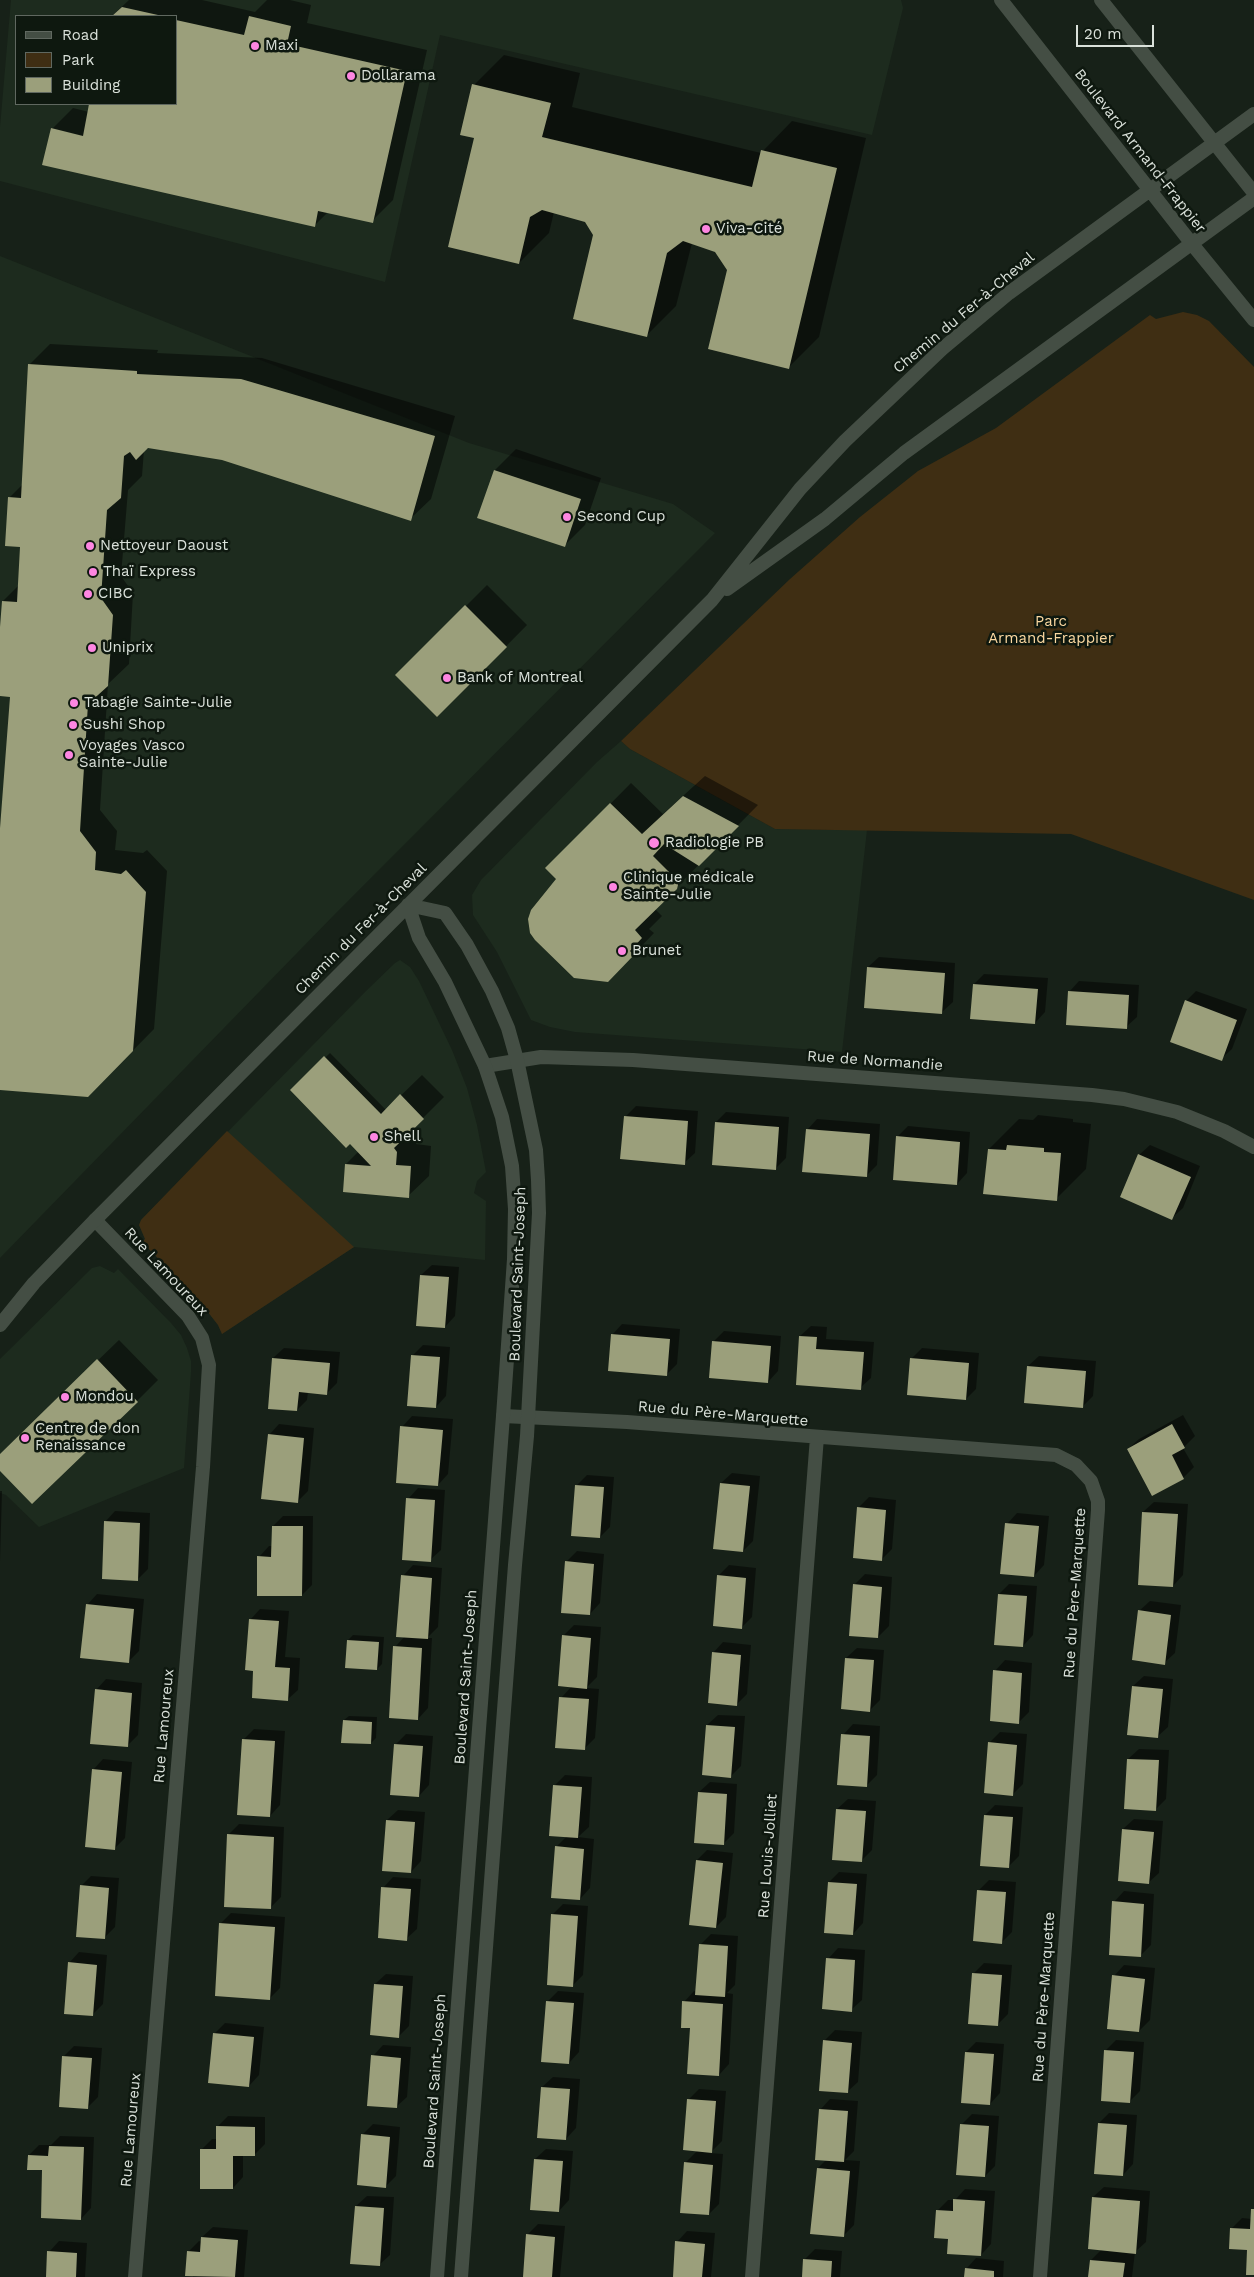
<!DOCTYPE html>
<meta charset="utf-8">
<style>
body{margin:0}
#map{position:relative;width:1254px;height:2277px;overflow:hidden;background:#172118;font-family:"Work Sans",sans-serif}
canvas{display:block}
.legend{position:absolute;left:15px;top:15px;width:162px;height:90px;box-sizing:border-box;background:#0e180f;border:1px solid #606860;margin:0;padding:6px 9px;list-style:none;font-size:15px;color:#dae1da}
.legend li{display:flex;align-items:center;gap:10px;height:25px}
.legend b{width:25px;border:1px solid #606860}
.scale{position:absolute;left:1076px;top:25px;width:78px;height:22px;box-sizing:border-box;border:2px solid #dae1da;border-top:0;padding-left:6px;font-size:15px;line-height:18px;white-space:nowrap;color:#dae1da;-webkit-text-stroke:4px #0e180f;paint-order:stroke}
</style>
<div id="map">
<canvas width="1254" height="2277"></canvas>
<ul class="legend">
<li><b style="height:6px;background:#444e44"></b>Road</li>
<li><b style="height:14px;background:#3f2e13"></b>Park</li>
<li><b style="height:14px;background:#9b9f7b"></b>Building</li>
</ul>
<div class="scale">20 m</div>
</div>
<script>
const ctx = document.querySelector('canvas').getContext('2d');
ctx.lineJoin = 'round';
function fill(path, color) { ctx.fillStyle = color; ctx.fill(path, 'evenodd'); }
const shape = rows => new Path2D(rows.map(r => 'M' + r).join(''));
function trace(path, color, width, dash) { ctx.strokeStyle = color; ctx.lineWidth = width; ctx.lineCap = dash ? 'butt' : 'round'; ctx.setLineDash(dash || []); ctx.stroke(path); }
function write(font, color, halo, rows, align = 'center') {
  ctx.font = font + ' "Work Sans",sans-serif'; ctx.lineWidth = 5; ctx.setLineDash([]); ctx.textBaseline = 'middle'; ctx.strokeStyle = halo; ctx.fillStyle = color; for (const [text, x, y, turn = 0] of rows) {
    ctx.save(); ctx.translate(x, y); ctx.rotate((+turn || 0) * Math.PI / 180); ctx.textAlign = isNaN(turn) ? turn : align; if (halo) ctx.strokeText(text, 0, 0); ctx.fillText(text, 0, 0); ctx.restore();
  }
}
const built = shape([
 [11,0,901,0,903,8,872,135,440,35,385,282,0,181,0,127],
 [16,16,176,16,176,104,16,104],
 [0,256,469,443,673,504,715,533,335,914,0,1258],
 [621,741,630,749,775,829,867,830,842,1052,575,1032,550,1027,531,1020,497,952,473,915,472,895,481,880,597,762],
 [400,960,410,967,419,981,452,1050,467,1088,477,1125,486,1172,477,1181,474,1193,486,1201,485,1260,354,1247,222,1334,218,1325,197,1298,142,1242,145,1239,139,1225,141,1220,366,991,395,963],
 [100,1266,114,1273,118,1269,171,1323,181,1335,187,1348,191,1361,191,1372,184,1468,39,1527,6,1495,0,1493,0,1359,92,1268]
]);
const green = shape([
 [1183,312,1197,315,1209,321,1254,367,1254,900,1071,834,775,829,630,749,621,741,790,579,860,517,918,471,996,428,1150,315,1156,319],
 [227,1131,354,1247,222,1334,218,1325,197,1298,142,1242,145,1239,139,1225,141,1220]
]);
const shadow = shape([
 [129,0,202,0,255,12,267,0,290,0,311,5,307,23,427,50,393,200,372,221,328,212,314,226,52,129,73,108,89,112,90,104,176,104,176,16,112,16],
 [504,55,580,73,572,107,761,153,792,121,866,138,819,337,789,367,716,251,692,243,676,306,646,336,586,221,554,212,549,233,519,263,476,137,474,85],
 [50,344,158,350,157,353,262,358,455,416,431,499,410,519,222,459,148,446,144,450,142,476,128,490,121,576,133,593,129,664,108,684,100,810,117,831,115,850,143,853,147,850,167,871,154,1029,88,1096,0,1089,0,831,12,696,0,694,0,644,3,601,19,585,21,546,9,498,23,484,29,365],
 [516,449,601,478,585,525,564,546,479,517,495,470],
 [487,585,527,625,437,716,397,675],
 [705,776,758,805,655,909,662,916,649,929,654,933,629,959,547,868,631,783,663,814],
 [879,957,955,963,953,1002,942,1012,868,967],
 [984,974,1048,978,1045,1012,1035,1023,974,984],
 [1079,981,1139,985,1137,1017,1126,1027,1069,992],
 [1196,991,1247,1009,1232,1049,1221,1059,1186,1001],
 [330,1053,386,1110,422,1075,444,1097,414,1127,418,1130,416,1144,431,1146,429,1176,408,1196,346,1164,359,1151,292,1090],
 [636,1106,698,1111,695,1153,684,1163,625,1117],
 [726,1112,789,1117,786,1158,775,1169,716,1122],
 [1038,1115,1073,1119,1073,1122,1091,1124,1086,1169,1056,1199,989,1149,1019,1119,1033,1120],
 [817,1119,880,1124,877,1165,866,1176,807,1130],
 [908,1126,970,1132,967,1173,957,1184,897,1137],
 [1150,1145,1200,1166,1183,1208,1172,1218,1139,1155],
 [432,1265,459,1267,455,1316,445,1327,421,1275],
 [622,1324,680,1329,677,1364,666,1375,612,1335],
 [811,1326,827,1327,826,1339,874,1342,871,1378,860,1388,800,1336],
 [724,1331,781,1336,778,1371,768,1382,714,1341],
 [119,1340,158,1380,137,1401,0,1469,0,1455],
 [423,1345,450,1347,446,1396,436,1407,412,1356],
 [284,1348,340,1352,337,1383,327,1393,308,1392,307,1400,297,1410,273,1358],
 [922,1348,979,1353,976,1389,966,1399,911,1359],
 [1039,1356,1096,1361,1093,1396,1082,1407,1028,1366],
 [1183,1415,1195,1436,1183,1448,1194,1467,1183,1478,1128,1449,1139,1439],
 [412,1416,453,1419,448,1474,438,1485,402,1427],
 [279,1424,314,1428,308,1491,297,1502,269,1435],
 [732,1473,760,1476,753,1541,743,1551,721,1483],
 [587,1475,614,1477,610,1527,600,1537,576,1486],
 [418,1488,445,1490,441,1550,430,1560,408,1499],
 [0,1491,2,1491,0,1561],
 [869,1497,896,1500,892,1549,882,1559,858,1508],
 [1154,1502,1188,1504,1183,1575,1173,1586,1143,1512],
 [115,1511,150,1513,148,1569,138,1579,105,1522],
 [1017,1513,1049,1516,1044,1565,1034,1576,1007,1524],
 [283,1516,313,1516,312,1585,302,1595,259,1557,269,1546,273,1546,273,1526],
 [577,1551,604,1554,600,1603,590,1614,566,1562],
 [413,1565,442,1568,438,1627,427,1638,432,1638,428,1708,418,1719,395,1647,405,1636,403,1576],
 [729,1565,756,1568,752,1617,742,1627,718,1576],
 [865,1574,892,1577,889,1626,878,1637,854,1585],
 [1009,1584,1037,1586,1033,1635,1023,1646,999,1594],
 [97,1594,144,1599,139,1651,128,1662,87,1605],
 [1150,1601,1181,1605,1175,1653,1164,1663,1139,1611],
 [260,1609,289,1611,285,1657,300,1658,298,1690,287,1700,255,1670,250,1620],
 [574,1625,601,1627,597,1677,586,1688,599,1689,595,1738,584,1749,561,1698,572,1686,563,1636],
 [353,1635,384,1637,382,1664,377,1669,348,1640],
 [723,1642,751,1645,747,1694,736,1705,713,1653],
 [857,1648,884,1650,880,1700,870,1710,846,1658],
 [1005,1660,1032,1663,1029,1712,1018,1723,995,1671],
 [1144,1676,1173,1679,1168,1727,1157,1737,1133,1686],
 [106,1679,142,1683,138,1735,127,1746,96,1690],
 [718,1715,745,1716,741,1766,731,1776,707,1725],
 [349,1716,377,1717,376,1738,371,1743,344,1720],
 [853,1724,880,1726,877,1775,866,1786,843,1735],
 [254,1729,285,1731,280,1805,270,1816,243,1740],
 [1000,1732,1027,1734,1023,1784,1013,1794,989,1743],
 [406,1734,433,1736,429,1785,419,1796,395,1745],
 [1139,1749,1169,1750,1166,1799,1156,1809,1128,1759],
 [103,1759,132,1762,125,1838,114,1849,93,1770],
 [565,1775,592,1777,589,1827,578,1837,594,1839,590,1888,580,1899,556,1847,567,1836,555,1785],
 [710,1782,737,1784,734,1833,723,1844,699,1792],
 [848,1799,876,1801,872,1850,861,1861,837,1809],
 [995,1805,1023,1807,1019,1856,1008,1867,985,1815],
 [398,1810,425,1812,421,1861,411,1872,387,1820],
 [1134,1819,1163,1821,1159,1873,1148,1883,1123,1829],
 [239,1824,284,1827,281,1897,270,1908,228,1835],
 [707,1850,733,1853,726,1917,716,1927,697,1860],
 [839,1872,867,1874,863,1923,853,1934,829,1882],
 [91,1876,119,1878,115,1927,104,1938,81,1886],
 [393,1877,421,1879,417,1929,406,1939,383,1888],
 [989,1880,1016,1882,1012,1932,1002,1942,978,1891],
 [1124,1891,1154,1894,1151,1945,1140,1956,1114,1902],
 [563,1904,588,1906,583,1975,573,1985,552,1915],
 [231,1913,285,1917,280,1988,269,1999,221,1923],
 [711,1934,738,1936,735,1985,727,1993,733,1994,729,2064,719,2075,691,2027,684,2002,694,1991,697,1992,701,1944],
 [838,1948,865,1950,862,2000,851,2010,828,1959],
 [79,1952,107,1955,103,2004,93,2014,69,1963],
 [984,1963,1012,1965,1008,2014,997,2025,974,1973],
 [1124,1965,1155,1968,1150,2020,1139,2031,1114,1976],
 [386,1974,413,1976,409,2026,399,2036,375,1984],
 [558,1991,584,1993,579,2052,569,2063,547,2002],
 [225,2023,264,2027,259,2075,249,2086,214,2034],
 [835,2030,862,2032,858,2082,847,2092,824,2041],
 [1116,2040,1144,2042,1140,2091,1130,2101,1105,2051],
 [976,2042,1004,2044,1000,2093,990,2104,966,2052],
 [383,2045,411,2047,407,2097,396,2107,373,2056],
 [74,2046,102,2048,98,2097,87,2108,60,2106,64,2056],
 [553,2077,580,2079,576,2128,566,2139,542,2087],
 [699,2089,726,2091,722,2141,710,2153,723,2154,719,2204,709,2214,685,2163,698,2150,688,2100],
 [830,2099,858,2101,854,2151,845,2160,860,2161,854,2225,843,2236,818,2168,826,2160,820,2110],
 [1109,2113,1137,2115,1133,2164,1123,2175,1099,2123],
 [972,2114,999,2116,995,2166,985,2176,961,2125],
 [228,2116,265,2117,265,2144,254,2155,243,2155,243,2177,233,2188,201,2150,212,2139,218,2139,217,2127],
 [373,2124,400,2127,396,2176,386,2186,362,2135],
 [60,2136,94,2137,91,2208,81,2219,43,2169,29,2155,39,2145,51,2145],
 [546,2149,573,2151,569,2200,559,2211,535,2159],
 [1104,2187,1150,2191,1146,2242,1135,2252,1132,2277,1089,2277,1091,2260,1102,2249,1093,2197],
 [965,2189,995,2191,991,2244,981,2255,949,2238,937,2211,948,2200,955,2200],
 [367,2196,394,2197,390,2255,379,2265,356,2206],
 [1254,2208,1254,2274,1249,2249,1231,2229,1242,2218,1252,2219],
 [538,2224,565,2226,560,2277,524,2277,527,2235],
 [213,2227,248,2230,244,2277,193,2277,188,2252,199,2241,202,2242,202,2237],
 [687,2231,715,2233,711,2277,674,2277,677,2242],
 [59,2241,87,2243,85,2277,47,2277,49,2252],
 [815,2249,842,2251,840,2277,803,2277,804,2260],
 [976,2258,1004,2261,1003,2277,965,2277,966,2269]
]);
const building = shape([
 [122,7,158,15,158,16,112,16],
 [249,16,291,26,287,44,407,71,373,223,318,211,315,227,42,165,51,128,83,136,89,104,176,104,176,20,244,35],
 [472,84,551,103,542,137,752,187,761,150,837,168,789,369,708,349,727,270,715,252,683,241,667,253,647,337,573,319,593,235,585,222,542,210,530,217,519,264,448,247,474,138,460,135],
 [28,364,137,371,137,374,241,379,435,436,411,521,222,460,148,448,136,460,130,452,124,456,121,498,107,510,101,598,113,615,108,686,88,704,80,831,96,852,95,870,121,874,126,870,146,892,133,1051,88,1097,0,1090,0,828,10,697,0,696,0,627,2,601,17,602,20,547,5,546,8,497,21,498],
 [494,470,581,499,565,547,477,518],
 [465,605,507,647,437,717,395,675],
 [683,796,739,826,699,866,664,844,653,856,678,881,678,885,677,889,635,930,642,938,630,951,634,955,608,982,574,978,535,940,530,933,528,919,531,910,556,879,545,868,610,803,642,834],
 [867,967,945,973,942,1014,864,1008],
 [973,984,1038,989,1035,1024,970,1019],
 [1068,991,1129,995,1127,1029,1066,1025],
 [1185,1000,1237,1020,1222,1061,1170,1042],
 [324,1056,381,1114,400,1094,424,1119,394,1148,397,1152,396,1165,411,1166,409,1198,343,1192,345,1164,371,1166,350,1144,346,1148,290,1090],
 [624,1116,688,1121,685,1165,620,1159],
 [715,1122,779,1127,776,1170,712,1165],
 [806,1129,870,1134,867,1177,802,1172],
 [896,1136,960,1142,957,1185,893,1180],
 [1007,1145,1044,1148,1044,1152,1061,1153,1057,1201,983,1194,988,1149,1006,1150],
 [1138,1154,1191,1177,1172,1220,1120,1197],
 [420,1275,449,1277,445,1328,416,1326],
 [611,1334,670,1339,667,1376,608,1371],
 [799,1336,817,1337,816,1349,864,1352,861,1390,796,1385],
 [712,1341,771,1346,768,1383,709,1378],
 [411,1355,440,1357,436,1408,407,1406],
 [272,1358,330,1363,327,1395,299,1392,297,1411,268,1409],
 [910,1358,969,1363,966,1400,907,1395],
 [97,1359,138,1402,32,1504,0,1471,0,1454],
 [1027,1366,1086,1371,1083,1408,1024,1403],
 [1172,1424,1185,1448,1172,1455,1184,1479,1152,1496,1127,1449],
 [400,1426,443,1430,438,1486,396,1483],
 [268,1434,304,1438,298,1503,261,1499],
 [720,1483,750,1486,743,1552,713,1549],
 [575,1485,604,1487,600,1538,571,1536],
 [406,1498,435,1500,431,1562,402,1560],
 [857,1507,886,1510,882,1561,853,1558],
 [1142,1512,1178,1514,1173,1587,1138,1585],
 [104,1521,140,1523,138,1581,102,1579],
 [1005,1523,1039,1526,1034,1577,1000,1574],
 [272,1526,303,1526,302,1596,257,1596,257,1556,271,1557],
 [565,1561,594,1564,590,1615,561,1613],
 [401,1575,432,1578,428,1639,396,1637],
 [717,1575,746,1578,742,1629,713,1626],
 [853,1584,882,1587,878,1638,849,1636],
 [998,1594,1027,1596,1023,1647,994,1645],
 [86,1604,134,1609,129,1663,80,1658],
 [1138,1610,1171,1615,1165,1665,1132,1660],
 [249,1619,279,1621,275,1667,290,1668,288,1701,252,1698,253,1671,245,1670],
 [562,1635,591,1638,587,1689,558,1686],
 [347,1640,379,1642,377,1670,345,1668],
 [393,1646,422,1648,418,1720,389,1718],
 [712,1652,741,1655,737,1706,708,1703],
 [845,1658,874,1660,870,1712,841,1709],
 [993,1670,1022,1673,1019,1724,990,1721],
 [1132,1686,1163,1689,1158,1738,1127,1735],
 [95,1689,132,1693,128,1747,90,1744],
 [559,1697,589,1699,585,1750,555,1748],
 [343,1720,372,1722,371,1744,341,1743],
 [706,1725,735,1727,731,1778,702,1775],
 [841,1734,870,1736,867,1787,837,1785],
 [242,1739,275,1741,270,1817,237,1815],
 [988,1742,1017,1745,1013,1796,984,1793],
 [394,1744,423,1746,419,1797,390,1795],
 [1127,1759,1159,1760,1156,1811,1124,1809],
 [92,1769,122,1772,115,1850,85,1847],
 [553,1785,582,1787,578,1838,549,1836],
 [698,1792,727,1794,724,1845,694,1843],
 [836,1809,866,1811,862,1862,832,1860],
 [984,1815,1013,1817,1009,1868,980,1866],
 [386,1820,415,1822,411,1873,382,1871],
 [1122,1829,1154,1832,1149,1884,1118,1881],
 [227,1834,274,1837,271,1909,224,1907],
 [555,1846,584,1849,580,1900,551,1898],
 [696,1860,723,1863,716,1928,689,1925],
 [828,1882,857,1884,853,1935,824,1933],
 [80,1885,109,1888,105,1939,76,1937],
 [381,1887,411,1889,407,1941,378,1938],
 [977,1890,1006,1892,1002,1944,973,1941],
 [1112,1901,1144,1904,1141,1957,1109,1955],
 [551,1914,578,1916,573,1987,547,1985],
 [219,1923,275,1927,270,2000,215,1996],
 [699,1944,728,1946,725,1997,695,1995],
 [826,1958,855,1960,852,2012,822,2009],
 [68,1962,97,1965,93,2016,64,2014],
 [972,1973,1002,1975,998,2026,968,2024],
 [1112,1975,1145,1979,1139,2032,1107,2029],
 [374,1984,403,1986,399,2038,370,2035],
 [546,2001,574,2003,569,2064,541,2062],
 [682,2001,723,2004,719,2076,687,2074,690,2028,681,2028],
 [213,2033,254,2037,249,2087,208,2083],
 [823,2040,852,2043,848,2093,819,2091],
 [1104,2050,1134,2052,1130,2103,1101,2101],
 [965,2052,994,2054,990,2105,961,2103],
 [371,2055,401,2058,397,2108,367,2106],
 [62,2056,92,2058,88,2109,59,2107],
 [541,2087,570,2089,566,2140,537,2138],
 [687,2099,716,2101,712,2153,683,2150],
 [819,2109,848,2111,844,2162,815,2160],
 [1098,2123,1127,2125,1123,2176,1094,2174],
 [960,2124,989,2126,985,2177,956,2175],
 [216,2126,255,2127,255,2156,233,2156,233,2189,200,2189,200,2149,216,2149],
 [361,2134,390,2137,386,2188,357,2185],
 [49,2146,84,2147,81,2220,41,2218,42,2170,27,2170,28,2155,48,2156],
 [534,2159,563,2161,559,2212,530,2210],
 [684,2162,713,2165,709,2215,680,2213],
 [817,2168,850,2171,844,2237,810,2234],
 [1092,2197,1140,2201,1136,2254,1088,2249],
 [953,2199,985,2201,981,2256,947,2254,948,2239,934,2238,936,2210,953,2211],
 [355,2206,384,2208,380,2266,350,2264],
 [1251,2209,1254,2209,1254,2275,1246,2275,1247,2250,1229,2249,1230,2228,1250,2229],
 [526,2234,555,2237,552,2277,523,2277],
 [201,2237,238,2240,235,2277,185,2276,187,2251,200,2252],
 [675,2241,705,2244,702,2277,673,2277],
 [47,2251,77,2253,76,2277,46,2277],
 [803,2259,832,2261,831,2277,802,2277],
 [1090,2260,1125,2263,1123,2277,1088,2277],
 [965,2268,994,2271,994,2277,964,2277]
]);
const minor = shape([
 [485,1066,541,1057,633,1060,1092,1095,1124,1099,1177,1112,1224,1131,1254,1147],
 [95,1220,188,1316,202,1338,209,1365,203,1467,135,2277],
 [503,1416,627,1422,1056,1455,1076,1465,1091,1481,1098,1501,1098,1510,1040,2277],
 [752,2277,817,1437]
]);
const tertiary = shape([
 [1001,0,1192,244,1254,320],
 [1101,0,1254,193],
 [727,589,825,519,904,453,1254,198],
 [408,905,445,913,467,945,492,991,508,1028,517,1060,536,1150,538,1180,539,1213,527,1436,515,1565,461,2277],
 [408,905,419,938,445,982,485,1066,502,1117,512,1166,515,1209,514,1259,503,1416,437,2277],
 [0,1325,34,1283,95,1220,712,600,800,489,845,441,942,349,1009,293,1254,114]
]);
const markers = [
 [255,46,5,"#fd86e1"],
 [351,76,5,"#fd86e1"],
 [706,229,5,"#fd86e1"],
 [567,517,5,"#fd86e1"],
 [90,546,5,"#fd86e1"],
 [93,572,5,"#fd86e1"],
 [88,594,5,"#fd86e1"],
 [92,648,5,"#fd86e1"],
 [447,678,5,"#fd86e1"],
 [74,703,5,"#fd86e1"],
 [73,725,5,"#fd86e1"],
 [69,755,5,"#fd86e1"],
 [654,843,6,"#fd86e1"],
 [613,887,5,"#fd86e1"],
 [622,951,5,"#fd86e1"],
 [374,1137,5,"#fd86e1"],
 [65,1397,5,"#fd86e1"],
 [25,1438,5,"#fd86e1"]
];
const poiNames = [
 ["Maxi",265,46],
 ["Dollarama",361,76],
 ["Viva-Cité",716,229],
 ["Second Cup",577,517],
 ["Nettoyeur Daoust",100,546],
 ["Thaï Express",103,572],
 ["CIBC",98,594],
 ["Uniprix",102,648],
 ["Bank of Montreal",457,678],
 ["Tabagie Sainte-Julie",84,703],
 ["Sushi Shop",83,725],
 ["Voyages Vasco",79,746],
 ["Sainte-Julie",79,763],
 ["Radiologie PB",665,843],
 ["Clinique médicale",623,878],
 ["Sainte-Julie",623,895],
 ["Brunet",632,951],
 ["Shell",384,1137],
 ["Mondou",75,1397],
 ["Centre de don",35,1429],
 ["Renaissance",35,1446]
];
const streetNames = [
 ["Boulevard Armand-Frappier",1140,151,52],
 ["Chemin du Fer-à-Cheval",964,313,-40],
 ["Chemin du Fer-à-Cheval",361,929,-45],
 ["Rue de Normandie",875,1061,4],
 ["Rue Lamoureux",166,1272,47],
 ["Boulevard Saint-Joseph",518,1274,-88],
 ["Rue du Père-Marquette",723,1414,5],
 ["Rue du Père-Marquette",1075,1593,-86],
 ["Boulevard Saint-Joseph",466,1677,-86],
 ["Rue Lamoureux",164,1726,-85],
 ["Rue Louis-Jolliet",768,1856,-86],
 ["Rue du Père-Marquette",1044,1997,-86],
 ["Boulevard Saint-Joseph",435,2081,-86],
 ["Rue Lamoureux",131,2130,-85]
];
const parkNames = [
 ["Parc",1051,622],
 ["Armand-Frappier",1051,639]
];
fill(built, '#1d2b1e');
fill(green, '#3f2e13');
fill(shadow, '#0007');
fill(building, '#9b9f7b');
trace(minor, '#444e44', 14);
trace(tertiary, '#444e44', 14);
for (const [x, y, r, color] of markers) { const dot = new Path2D(); dot.arc(x, y, r, 0, 2 * Math.PI); ctx.fillStyle = color; ctx.fill(dot); trace(dot, '#0e180f', 2); }
write('15px', '#dae1da', '#0e180f', poiNames, 'left');
write('15px', '#dae1da', '#0e180f', streetNames);
write('15px', '#fbd8a1', '#0e180f', parkNames);
</script>
